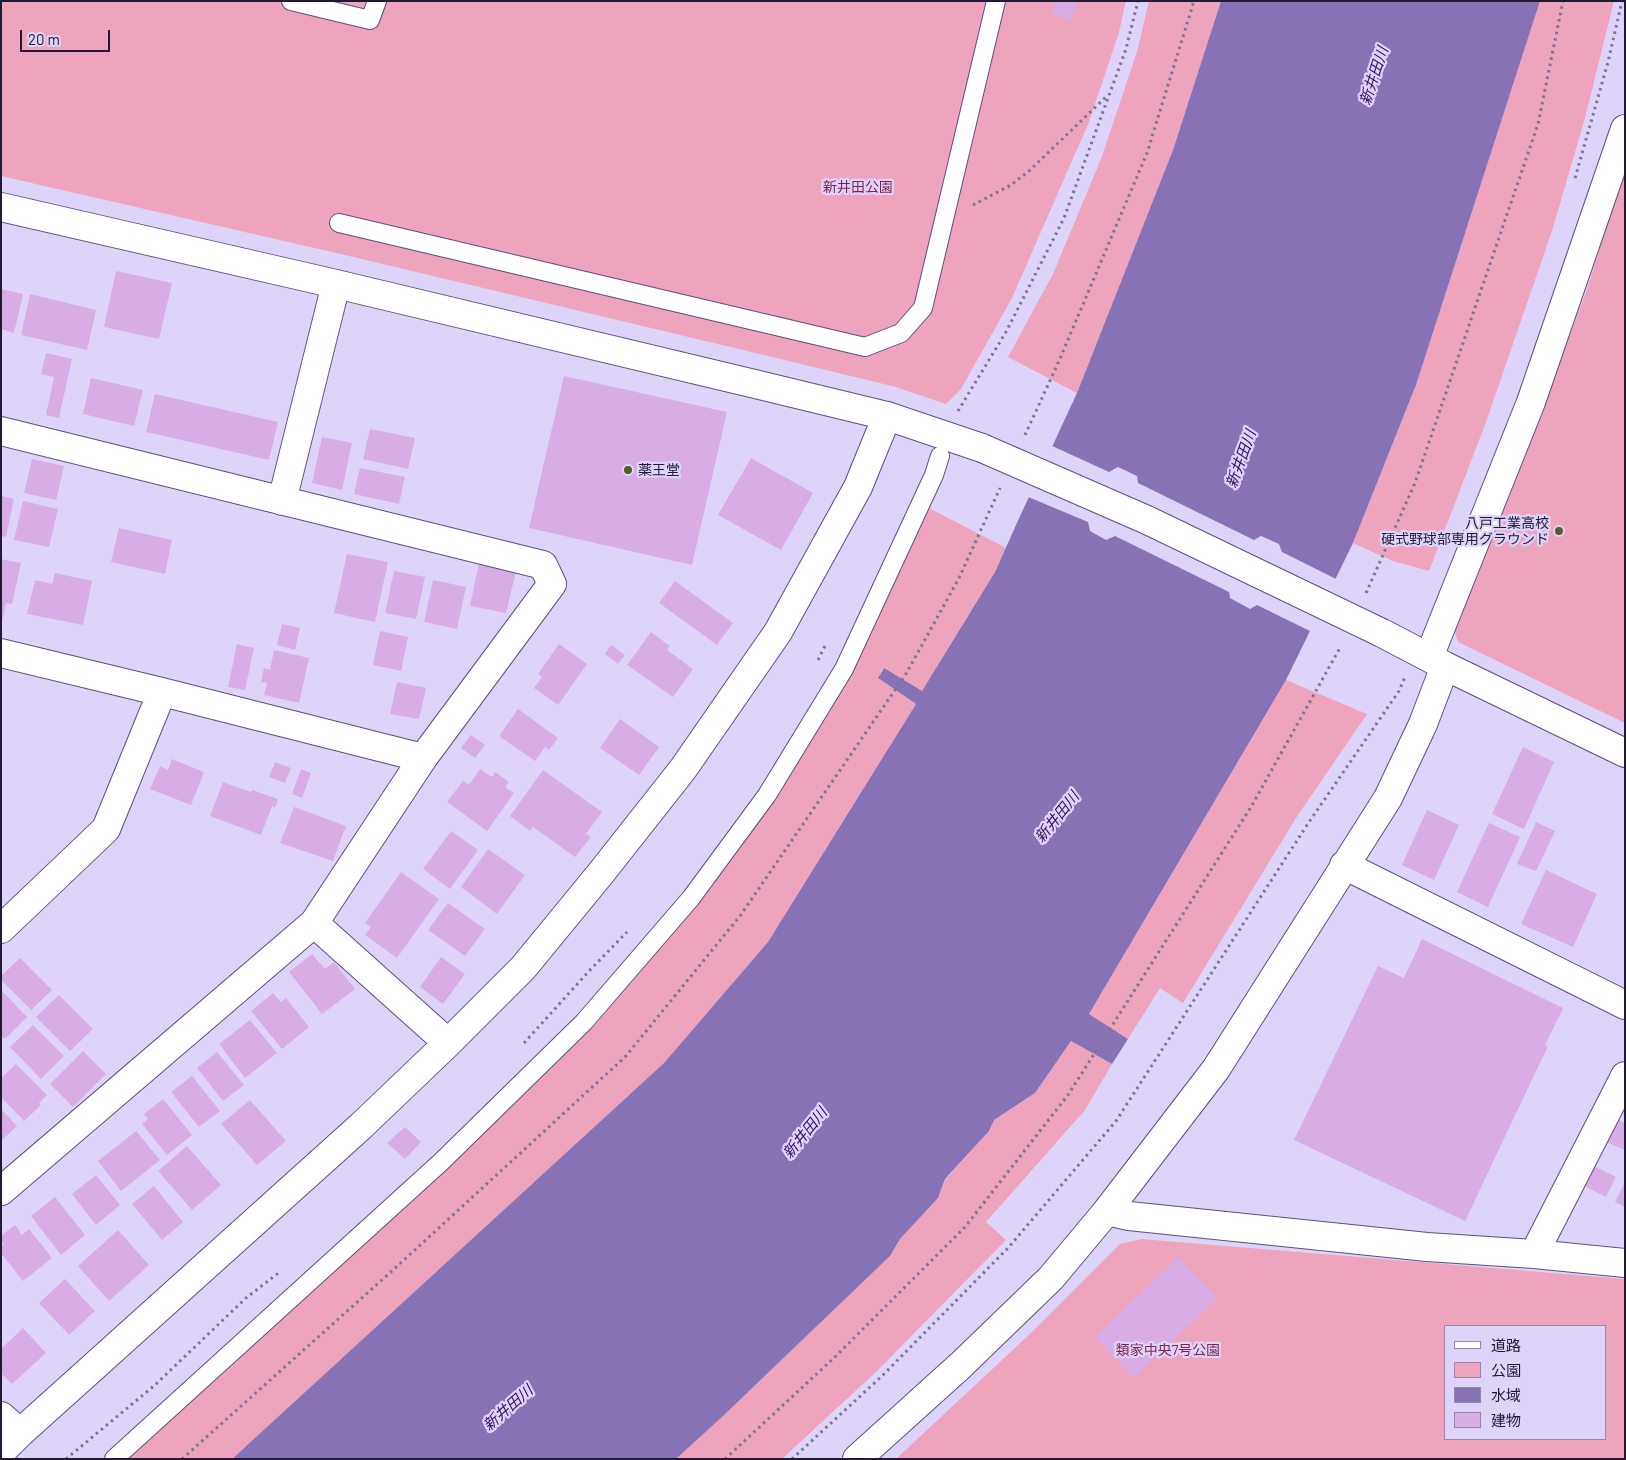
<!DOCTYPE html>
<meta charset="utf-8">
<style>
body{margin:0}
#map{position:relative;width:1626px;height:1460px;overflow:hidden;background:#ded4fa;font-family:Barlow,"Noto Sans JP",sans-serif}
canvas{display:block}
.frame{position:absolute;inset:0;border:2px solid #221a32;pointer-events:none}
.legend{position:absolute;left:1444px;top:1325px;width:162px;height:115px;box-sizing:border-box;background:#ded4fa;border:1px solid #938aaa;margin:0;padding:6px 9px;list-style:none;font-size:15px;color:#221a32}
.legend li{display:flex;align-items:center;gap:10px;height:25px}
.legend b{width:25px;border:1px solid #938aaa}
.scale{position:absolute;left:20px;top:30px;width:90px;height:22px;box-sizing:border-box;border:2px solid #221a32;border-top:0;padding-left:6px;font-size:15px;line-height:18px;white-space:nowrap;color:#221a32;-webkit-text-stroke:4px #ded4fa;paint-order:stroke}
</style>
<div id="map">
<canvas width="1626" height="1460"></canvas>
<div class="frame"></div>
<ul class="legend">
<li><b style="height:6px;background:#fff"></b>道路</li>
<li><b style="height:14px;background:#eea4bc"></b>公園</li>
<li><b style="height:14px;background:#8872b6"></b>水域</li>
<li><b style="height:14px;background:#d8ade5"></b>建物</li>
</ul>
<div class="scale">20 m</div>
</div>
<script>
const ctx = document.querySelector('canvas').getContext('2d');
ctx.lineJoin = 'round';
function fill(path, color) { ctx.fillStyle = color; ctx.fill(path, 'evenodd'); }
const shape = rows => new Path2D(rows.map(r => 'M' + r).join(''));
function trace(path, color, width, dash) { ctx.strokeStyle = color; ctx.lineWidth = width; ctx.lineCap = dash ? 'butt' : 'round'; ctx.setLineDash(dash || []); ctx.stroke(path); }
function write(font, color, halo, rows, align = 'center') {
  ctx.font = font + ' Barlow,"Noto Sans JP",sans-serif'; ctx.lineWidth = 4.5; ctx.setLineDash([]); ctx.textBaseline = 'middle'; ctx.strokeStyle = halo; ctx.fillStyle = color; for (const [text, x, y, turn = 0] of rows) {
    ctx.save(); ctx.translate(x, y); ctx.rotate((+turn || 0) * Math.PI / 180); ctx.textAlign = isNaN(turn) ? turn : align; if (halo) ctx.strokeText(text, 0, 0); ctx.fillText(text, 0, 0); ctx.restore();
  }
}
const green = shape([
 [1,1,1126,1,1119,32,1089,122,1012,298,961,389,946,404,896,387,764,355,345,255,1,176],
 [1149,1,1221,1,1173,150,1077,393,1008,357,1053,274,1101,159,1137,52],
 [1540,1,1614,1,1585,118,1552,231,1486,422,1429,571,1393,561,1353,543,1416,385],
 [1625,170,1625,723,1458,642,1454,629,1532,433,1585,295],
 [929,508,1006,548,995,572,922,691,883,668,878,678,916,704,768,942,664,1063,232,1459,126,1459,450,1165,595,1025,703,896,855,666],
 [1286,680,1367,714,1296,818,1183,1003,1160,988,1128,1039,1089,1014],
 [1071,1041,1112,1064,1085,1110,986,1222,1006,1240,877,1371,782,1459,676,1459,723,1416,890,1256,900,1239,938,1198,945,1180,989,1131,994,1120,1035,1093],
 [1141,1239,1625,1279,1625,1459,896,1459,1032,1332,1120,1244],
 [1445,1326,1605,1326,1605,1439,1445,1439]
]);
const water = shape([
 [1221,1,1540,1,1416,385,1353,543,1286,680,1089,1014,1128,1039,1112,1064,1071,1041,1035,1093,994,1120,989,1131,945,1179,938,1198,900,1239,890,1256,723,1416,676,1459,232,1459,664,1063,768,942,916,704,878,678,884,668,922,691,995,572,1021,514,1077,393,1173,150]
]);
const pier = shape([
 [1050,445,1109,472,1118,467,1137,476,1138,483,1254,540,1261,536,1279,544,1282,552,1338,580,1312,632,1257,605,1250,609,1230,598,1229,592,1115,536,1106,540,1090,531,1088,522,1026,496]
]);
const building = shape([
 [1056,1,1078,1,1070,20,1051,13],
 [116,271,172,283,159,339,104,327],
 [1,289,23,294,14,333,1,329],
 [30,294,96,310,87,350,21,335],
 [46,353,72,359,59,418,46,415,54,377,41,374],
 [564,376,727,412,692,565,529,528],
 [91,378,143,390,134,426,83,414],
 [155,394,278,422,269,460,146,432],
 [370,429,415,438,408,469,363,459],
 [322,437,352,443,342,490,312,483],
 [751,458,813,493,781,550,718,515],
 [32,459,64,466,56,500,24,493],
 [360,468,405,477,399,504,354,494],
 [1,496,14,499,6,537,1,536],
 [23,501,58,509,49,547,14,540],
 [119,528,172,540,165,574,111,562],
 [347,554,388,562,375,622,334,613],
 [1,559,21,563,12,604,6,603,2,622],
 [479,563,516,571,506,613,470,606],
 [394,571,425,577,416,619,385,613],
 [55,573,92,581,83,625,27,614,35,580,52,584],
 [433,580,466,587,457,629,424,622],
 [675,581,733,623,717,645,659,603],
 [282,624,300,628,295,650,277,645],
 [380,631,408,637,401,671,373,665],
 [651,632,670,646,667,650,693,669,673,697,627,665],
 [237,644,254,648,245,690,228,687],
 [559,644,587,664,558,705,534,688,542,677,538,674],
 [611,645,625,655,618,664,605,654],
 [274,650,309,658,299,703,264,695,267,683,261,682,264,668,270,670],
 [397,682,426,688,419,719,390,714],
 [518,709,558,738,549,750,545,747,535,761,499,736],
 [620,719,659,747,639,775,600,748],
 [471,735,485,745,475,758,461,748],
 [1523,747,1554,762,1524,829,1492,814],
 [172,759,204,772,191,805,150,789,160,766,168,770],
 [275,762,291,768,285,783,269,777],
 [301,769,311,773,302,798,292,794],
 [480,769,492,777,495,772,509,782,505,787,514,793,487,831,447,802,463,781,469,785],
 [543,770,602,812,586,834,591,837,575,857,533,827,530,831,510,816],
 [223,782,251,792,252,790,278,799,275,808,272,806,261,835,210,816],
 [294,807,346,826,333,861,280,843],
 [1427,810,1459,825,1434,880,1402,865],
 [1536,822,1555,831,1536,871,1517,864],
 [1489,823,1520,837,1488,907,1457,892],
 [451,831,478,850,450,889,423,869],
 [488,849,525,875,497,914,461,887],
 [1546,870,1597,894,1573,947,1521,924],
 [401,872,439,899,397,958,365,935,371,927,365,923],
 [448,903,485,929,465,956,428,930],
 [1422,939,1563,1008,1545,1045,1548,1046,1465,1221,1294,1140,1378,966,1404,978],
 [312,954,325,969,334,962,355,989,322,1014,289,972],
 [441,957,465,974,443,1004,420,987],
 [20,958,52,990,31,1010,1,980,1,976],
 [1,990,27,1017,5,1039,1,1036],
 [273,993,281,1002,286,998,309,1027,282,1049,251,1011],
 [59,995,93,1029,70,1051,36,1017],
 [250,1020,277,1053,245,1078,219,1044],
 [33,1025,64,1056,41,1079,10,1047],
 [83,1051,106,1074,73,1107,50,1084],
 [217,1052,244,1085,223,1101,197,1068],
 [16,1064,47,1095,39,1103,41,1105,24,1121,1,1097,1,1078],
 [192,1076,220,1111,199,1127,171,1092],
 [163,1099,192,1135,167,1155,142,1124,148,1119,144,1114],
 [250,1100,286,1141,257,1165,221,1124],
 [1,1109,17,1126,1,1141],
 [1617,1119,1625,1123,1625,1150,1606,1142],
 [405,1127,421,1142,405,1159,387,1143],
 [136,1131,160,1160,121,1191,98,1161],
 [187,1146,221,1185,192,1210,158,1171],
 [1594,1166,1616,1177,1606,1197,1584,1186],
 [96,1175,120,1205,96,1225,72,1194],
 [1625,1182,1625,1207,1615,1202],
 [154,1186,183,1222,162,1240,132,1204],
 [55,1197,85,1235,61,1255,31,1216],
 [15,1225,22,1235,29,1229,52,1258,23,1281,1,1253,1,1247,4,1245,1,1241,1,1236],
 [118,1230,149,1265,109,1301,78,1266],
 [1178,1257,1217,1298,1134,1378,1095,1337],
 [65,1279,95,1311,69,1335,39,1303],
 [23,1328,46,1353,12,1384,1,1373,1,1349]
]);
const path = shape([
 [1575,178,1608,62,1622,1],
 [973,205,1011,185,1029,171,1107,96],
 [958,411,1006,332,1064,218,1126,49,1138,1],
 [1025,435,1059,361,1147,153,1194,1],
 [1366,593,1415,483,1538,124,1563,1],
 [818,660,825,646],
 [524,1043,590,970,627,932],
 [66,1459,155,1385,246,1298,281,1271],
 [182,1459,393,1270,625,1057,740,916,906,674,959,578,1000,488],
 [725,1459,836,1356,965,1227,1068,1095,1251,807,1341,646],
 [792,1459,882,1376,1008,1248,1116,1121,1307,825,1399,691,1405,677]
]);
const service = shape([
 [291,1,370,20,377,1],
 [339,223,865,347,901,333,923,308,996,1],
 [114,1459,441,1162,584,1022,691,898,767,795,844,669,934,475,940,456]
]);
const minor = shape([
 [1,431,543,565,552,584,423,758,314,923,1,1191],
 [282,501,336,284],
 [1,653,162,692,423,758],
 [1429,657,1531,402,1625,129],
 [1445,666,1423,724,1388,798,1216,1069,1107,1211,1129,1216,1427,1247,1534,1254,1625,1263],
 [1344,865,1625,1005],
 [314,923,448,1043],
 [1,929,106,829,162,692],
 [1534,1254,1625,1076],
 [1,1416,20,1433],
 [1,1452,20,1433,360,1127,448,1043,523,968,601,873,683,769,778,632,858,487,887,416]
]);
const tertiary = shape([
 [1,207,336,284,755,384,887,416,982,448],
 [1382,633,1445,666,1625,753],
 [857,1459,961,1365,1051,1278,1107,1211]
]);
const tertiaryBridge = shape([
 [982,448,1147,520,1382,633]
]);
const markers = [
 [628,470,5,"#535c2b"],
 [1559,531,5,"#535c2b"]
];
const parkNames = [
 ["新井田公園",858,187],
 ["類家中央7号公園",1168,1350]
];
const poiNames = [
 ["薬王堂",638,470],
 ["八戸工業高校",1549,523,"right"],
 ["硬式野球部専用グラウンド",1549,539,"right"]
];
const waterNames = [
 ["新井田川",1374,76,-72],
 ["新井田川",1241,459,-70],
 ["新井田川",1057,817,-51],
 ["新井田川",805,1133,-51],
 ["新井田川",508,1408,-41]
];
fill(green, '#eea4bc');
fill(water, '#8872b6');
fill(pier, '#ded4fa');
fill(building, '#d8ade5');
trace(service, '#5f4d84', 20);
trace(minor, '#5f4d84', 30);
trace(tertiary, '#5f4d84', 30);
trace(path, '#7d7493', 3, [2.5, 4]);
trace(service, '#fff', 18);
trace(minor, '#fff', 28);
trace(tertiary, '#fff', 28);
trace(tertiaryBridge, '#5f4d84', 30, []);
trace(tertiaryBridge, '#fff', 28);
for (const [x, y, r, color] of markers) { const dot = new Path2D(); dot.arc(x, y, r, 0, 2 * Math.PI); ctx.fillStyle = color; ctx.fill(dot); trace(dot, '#ded4fa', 2); }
write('14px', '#83244e', '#ded4fa', parkNames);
write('14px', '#221a32', '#ded4fa', poiNames, 'left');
write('italic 15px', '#340d61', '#ded4fa', waterNames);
</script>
